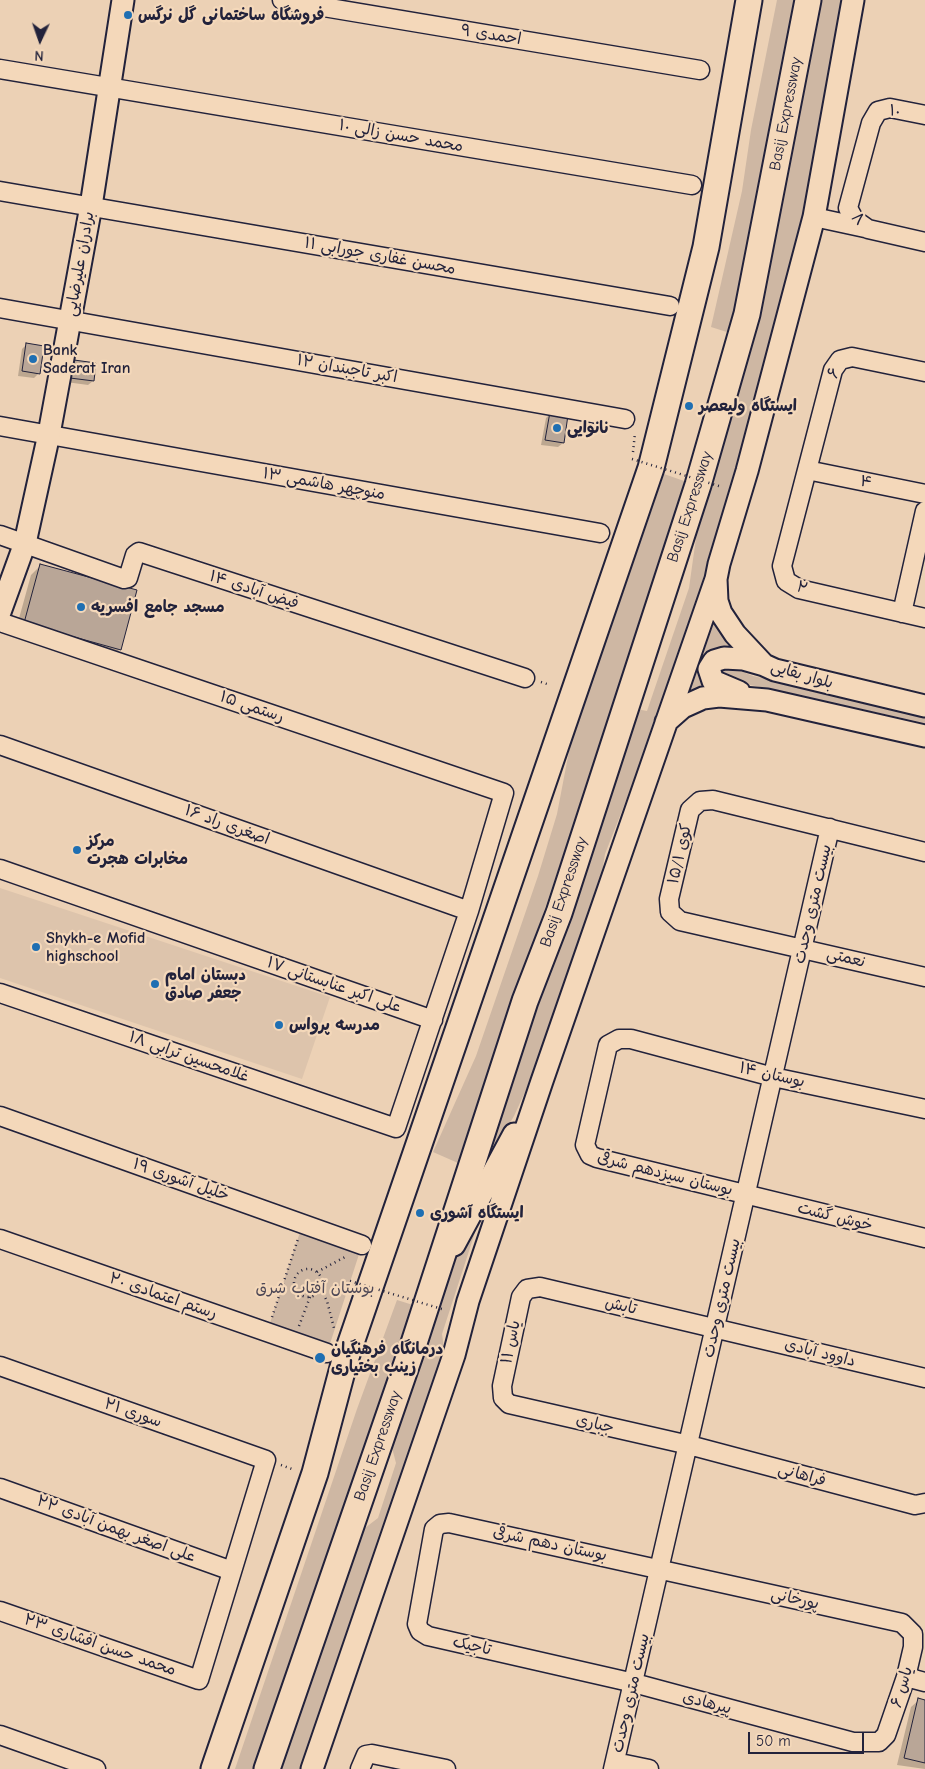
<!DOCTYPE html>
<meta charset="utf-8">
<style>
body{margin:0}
#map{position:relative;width:925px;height:1769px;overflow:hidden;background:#ecd1b5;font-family:"Comic Neue",sans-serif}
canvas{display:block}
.north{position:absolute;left:15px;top:15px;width:50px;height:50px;-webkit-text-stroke:4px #f4d8ba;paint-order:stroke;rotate:183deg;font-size:14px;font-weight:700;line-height:20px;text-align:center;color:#22223b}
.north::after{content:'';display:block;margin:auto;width:18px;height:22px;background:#22223b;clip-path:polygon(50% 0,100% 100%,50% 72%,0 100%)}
.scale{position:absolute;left:748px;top:1732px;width:116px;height:22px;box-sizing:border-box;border:2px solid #22223b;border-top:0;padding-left:6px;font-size:15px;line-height:18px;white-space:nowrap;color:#22223b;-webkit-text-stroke:4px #f4d8ba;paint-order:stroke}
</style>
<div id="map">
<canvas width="925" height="1769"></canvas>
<div class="north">N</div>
<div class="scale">50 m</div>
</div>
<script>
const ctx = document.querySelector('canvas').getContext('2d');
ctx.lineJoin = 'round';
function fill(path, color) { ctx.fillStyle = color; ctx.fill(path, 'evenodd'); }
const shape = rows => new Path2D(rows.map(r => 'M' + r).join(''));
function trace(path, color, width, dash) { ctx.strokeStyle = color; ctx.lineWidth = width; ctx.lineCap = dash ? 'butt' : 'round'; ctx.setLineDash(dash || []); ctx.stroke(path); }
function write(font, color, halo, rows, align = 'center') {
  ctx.font = font + ' "Comic Neue","Playpen Sans Arabic",sans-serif'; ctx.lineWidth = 4.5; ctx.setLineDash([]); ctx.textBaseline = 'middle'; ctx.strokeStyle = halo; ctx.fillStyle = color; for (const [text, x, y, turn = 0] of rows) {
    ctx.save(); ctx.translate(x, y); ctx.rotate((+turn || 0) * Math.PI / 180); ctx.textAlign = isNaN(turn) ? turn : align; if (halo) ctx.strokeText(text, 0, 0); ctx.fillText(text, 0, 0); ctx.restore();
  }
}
const built = shape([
 [0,888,330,997,302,1079,0,978]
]);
const green = shape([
 [777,0,797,0,730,333,711,327,742,191,751,130],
 [820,0,846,0,811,187,733,497,649,742,605,854,598,897,542,1055,514,1116,478,1177,636,709,647,711,689,588,697,531,754,332],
 [664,474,687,482,587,785,458,1163,433,1152,476,1056,538,876,557,814,570,746],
 [713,612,745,651,725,651,707,686,678,704],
 [722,667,734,668,753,676,925,716,925,723,746,684,720,674],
 [496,1168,442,1334,445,1355,304,1769,280,1769,361,1531,378,1518,396,1463,391,1444,455,1244],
 [303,1223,362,1245,327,1353,267,1332],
 [397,1300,413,1305,257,1769,235,1769,357,1409]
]);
const shadow = shape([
 [26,345,39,373,34,378,18,376,22,349],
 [74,361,93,381,88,385,66,382,69,366],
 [550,414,563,443,558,447,541,445,546,418],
 [41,565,120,649,110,659,15,633,31,575],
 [919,1700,925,1701,925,1769,897,1765,911,1707]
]);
const building = shape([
 [26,343,44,346,40,374,22,371,26,343],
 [74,360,96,363,94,381,70,378,74,360],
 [550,412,568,415,564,443,545,440,550,412],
 [40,564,137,590,121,650,24,623,40,564],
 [918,1698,925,1700,925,1763,904,1758,918,1698]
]);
const path = shape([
 [633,452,635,433],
 [541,682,547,684],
 '294 1283a14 14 0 1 1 28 0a14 14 0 1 1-28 0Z',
 [317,1272,345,1257],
 [321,1289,327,1301,334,1328],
 [272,1317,298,1239],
 [299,1326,310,1297],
 [281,1465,292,1469]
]);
const minor = shape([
 [282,0,700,70],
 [0,69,692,185],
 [925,115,890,108,878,111,871,123,848,208,854,219,868,229,925,242],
 [0,191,670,306],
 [814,217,865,228],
 [0,308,625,419],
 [925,372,852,357,840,360,833,370,782,566,786,581,799,589,925,618],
 [0,426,600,533],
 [807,470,925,494],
 [0,535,124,579,128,578,135,555,139,552,525,678],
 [902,613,925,511],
 [0,622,504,793,469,911,396,1128,0,993],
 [0,745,469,911],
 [925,852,713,800,700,801,690,810,669,899,670,912,680,921,925,977],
 [0,869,433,1020],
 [925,1109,773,1077,631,1039,619,1039,608,1045,585,1145,590,1155,597,1158,925,1238],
 [0,1116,362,1245],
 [0,1239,327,1353],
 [0,1366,266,1460,199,1680,0,1611],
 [925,1378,540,1287,527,1289,521,1297,502,1386,503,1398,509,1404,689,1445,915,1505,925,1503],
 [0,1488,232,1571],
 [449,1523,902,1623,913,1634,913,1647,906,1677,886,1735,879,1742,853,1742,634,1683,428,1636,420,1631,417,1624,434,1529,440,1524,449,1523],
 [906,1677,925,1682],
 [0,1735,96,1769],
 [615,1762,649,1769],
 [360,1769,366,1755,372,1754,446,1769],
 [613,1769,830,828]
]);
const major = shape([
 [853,0,814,217,747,471,719,564,716,579,717,601,721,613,735,634,764,665,775,670,925,706],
 [0,612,25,543,49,434,91,206,123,0],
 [739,692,713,681,709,669,714,661,724,658,743,659,764,665],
 [666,722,683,707,703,698,719,696,767,700,925,736],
 [454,1245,514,1134],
 [312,1769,454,1355,468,1301,542,1081,716,579]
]);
const highway = shape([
 [214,1769,315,1473,345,1360,651,468,706,247,749,0],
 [267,1769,414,1343,525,1001,559,913,698,485,747,314,808,0]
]);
const pathBridge = shape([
 [632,459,722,487],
 [350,1281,445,1310]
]);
const markers = [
 [128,15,5,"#1f6fb2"],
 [33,359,5,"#1f6fb2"],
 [689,406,5,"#1f6fb2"],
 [557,428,5,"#1f6fb2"],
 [81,607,5,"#1f6fb2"],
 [77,850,5,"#1f6fb2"],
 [36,947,5,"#1f6fb2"],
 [155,984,5,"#1f6fb2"],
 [279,1025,5,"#1f6fb2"],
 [420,1213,5,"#1f6fb2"],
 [320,1358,6,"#1f6fb2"]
];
const poiNames = [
 ["فروشگاه ساختمانی گل نرگس",138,15],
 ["Bank",43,350],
 ["Saderat Iran",43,368],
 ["ایستگاه ولیعصر",699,406],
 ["نانوایی",567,428],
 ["مسجد جامع افسریه",91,607],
 ["مرکز",87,841],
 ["مخابرات هجرت",87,859],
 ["Shykh-e Mofid",46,938],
 ["highschool",46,956],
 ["دبستان امام",165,975],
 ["جعفر صادق",165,993],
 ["مدرسه پرواس",289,1025],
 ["ایستگاه آشوری",430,1213],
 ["درمانگاه فرهنگیان",331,1349],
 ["زینب بختیاری",331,1367]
];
const streetNames = [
 ["احمدی ۹",491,35,9],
 ["۱۰",895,111,3],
 ["Basij Expressway",786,114,-79],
 ["محمد حسن زالی ۱۰",401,136,10],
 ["۸",858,219,46],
 ["محسن غفاری جورابی ۱۱",380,256,10],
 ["برادران علیرضایی",80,264,-80],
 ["اکبر تاجبندان ۱۲",347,369,10],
 ["۶",834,373,-67],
 ["۴",866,482,12],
 ["منوچهر هاشمی ۱۳",324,484,10],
 ["Basij Expressway",690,507,-72],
 ["۲",802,588,21],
 ["فیض آبادی ۱۴",254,590,18],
 ["بلوار بقایی",802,675,16],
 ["رستمی ۱۵",252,707,19],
 ["اصغری راد ۱۶",227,825,20],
 ["کوی ۱۵/۱",680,854,-77],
 ["Basij Expressway",564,892,-71],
 ["بیست متری وحدت",813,904,-77],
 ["نعمتی",846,958,14],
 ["علی اکبر عنابستانی ۱۷",334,985,19],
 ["غلامحسین ترابی ۱۸",189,1057,19],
 ["بوستان ۱۴",772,1075,13],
 ["بوستان سیزدهم شرقی",665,1174,14],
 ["خلیل آشوری ۱۹",181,1180,19],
 ["خوش گشت",835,1217,14],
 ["رستم اعتمادی ۲۰",163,1296,19],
 ["بیست متری وحدت",722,1298,-77],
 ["تابش",621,1306,13],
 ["یاس ۱۱",511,1342,-78],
 ["داوود آبادی",820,1353,14],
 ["سوری ۲۱",133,1413,19],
 ["جباری",595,1424,13],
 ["Basij Expressway",378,1446,-71],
 ["فراهانی",802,1475,15],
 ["علی اصغر بهمن آبادی ۲۲",116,1529,20],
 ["بوستان دهم شرقی",550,1544,12],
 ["پورخانی",795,1599,13],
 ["محمد حسن افشاری ۲۳",100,1645,19],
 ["تاجیک",472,1646,13],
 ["یاس ۶",902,1687,-73],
 ["بیست متری وحدت",631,1693,-77],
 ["پیرهادی",707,1703,15]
];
const parkNames = [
 ["بوستان آفتاب شرق",315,1288]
];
fill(built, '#ddc4ac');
fill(green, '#ceb7a3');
fill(shadow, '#0003');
fill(building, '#b9a697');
trace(building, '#22223b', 1);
trace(minor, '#22223b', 21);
trace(major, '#22223b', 25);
trace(highway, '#22223b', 29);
trace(path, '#22223b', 2.5, [1, 4]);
trace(minor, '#f4d8ba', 18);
trace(major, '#f4d8ba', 21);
trace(highway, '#f4d8ba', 25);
trace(pathBridge, '#22223b', 2.5, [1, 4]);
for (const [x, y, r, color] of markers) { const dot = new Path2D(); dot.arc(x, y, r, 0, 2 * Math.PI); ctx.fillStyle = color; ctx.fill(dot); trace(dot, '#f4d8ba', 2); }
write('bold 16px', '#22223b', '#f4d8ba', poiNames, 'left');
write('16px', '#22223b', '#f4d8ba', streetNames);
write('16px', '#4d4755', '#f4d8ba', parkNames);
</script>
